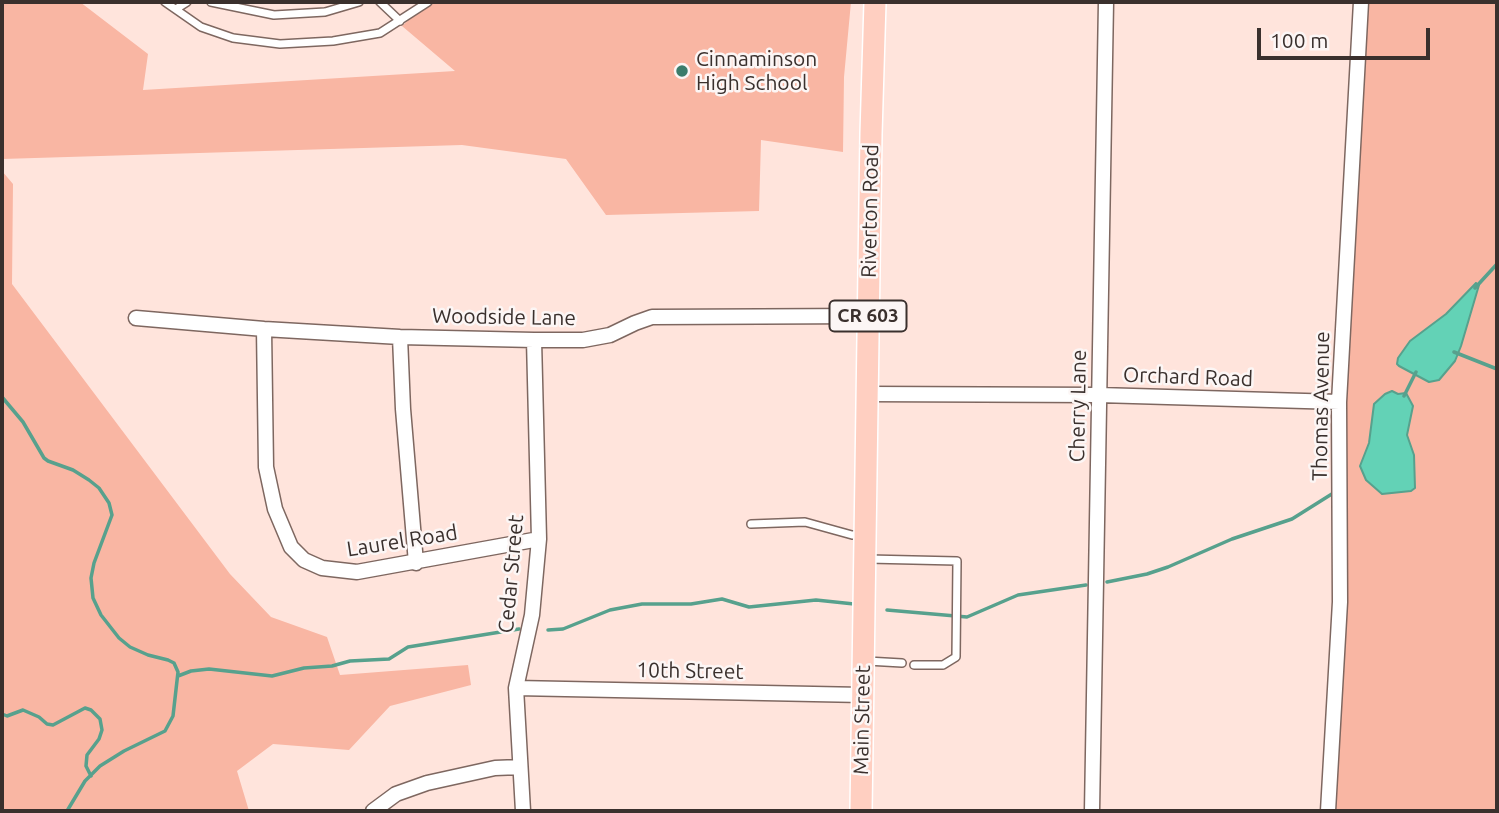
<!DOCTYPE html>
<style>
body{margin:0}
#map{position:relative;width:1499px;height:813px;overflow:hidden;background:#ffe4dc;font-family:Ubuntu,sans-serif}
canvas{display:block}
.frame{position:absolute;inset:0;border:4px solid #3a302d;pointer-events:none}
.scale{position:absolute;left:1257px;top:28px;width:173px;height:32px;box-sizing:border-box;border:4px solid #3a302d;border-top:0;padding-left:9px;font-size:21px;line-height:24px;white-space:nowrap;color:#3a302d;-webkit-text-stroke:5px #fcf6f5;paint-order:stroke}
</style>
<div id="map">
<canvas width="1499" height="813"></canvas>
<div class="frame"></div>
<div class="scale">100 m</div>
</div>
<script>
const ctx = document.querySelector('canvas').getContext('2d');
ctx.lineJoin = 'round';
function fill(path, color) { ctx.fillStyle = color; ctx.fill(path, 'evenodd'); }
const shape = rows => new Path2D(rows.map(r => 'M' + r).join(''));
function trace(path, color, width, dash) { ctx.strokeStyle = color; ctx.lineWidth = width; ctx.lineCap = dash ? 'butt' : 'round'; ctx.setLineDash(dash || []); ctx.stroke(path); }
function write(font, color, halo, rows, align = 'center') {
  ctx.font = font + ' Ubuntu,sans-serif'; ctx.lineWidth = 5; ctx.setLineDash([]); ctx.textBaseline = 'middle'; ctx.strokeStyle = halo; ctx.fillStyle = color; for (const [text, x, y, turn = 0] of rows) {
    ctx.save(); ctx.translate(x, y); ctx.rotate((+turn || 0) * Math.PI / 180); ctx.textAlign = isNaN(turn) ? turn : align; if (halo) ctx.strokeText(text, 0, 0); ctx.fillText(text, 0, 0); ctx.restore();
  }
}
const green = shape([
 [2,2,80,2,148,54,143,90,455,71,402,26,428,2,851,2,844,77,843,152,761,140,759,211,606,215,566,159,462,145,2,159],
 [1361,2,1497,2,1497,811,1331,811,1339,402],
 [2,171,13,184,12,284,230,574,271,617,327,637,340,675,468,665,471,685,390,706,349,750,273,744,237,771,249,811,2,811]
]);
const water = shape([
 [1476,283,1479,285,1461,346,1455,361,1439,380,1429,382,1399,366,1397,364,1398,358,1410,341,1446,314,1476,283],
 [1392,391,1398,394,1406,393,1413,406,1407,435,1414,455,1415,488,1411,491,1382,494,1366,480,1360,466,1369,443,1374,404,1385,394,1392,391]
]);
const stream = shape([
 [1475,288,1497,264],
 [1454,352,1497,369],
 [1404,396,1416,372],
 [2,397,23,422,44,458,48,461,73,470,89,480,99,488,109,503,112,515,94,563,91,578,93,598,101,615,119,638,130,647,148,655,168,660,174,663,178,672,173,716,165,731,124,751,100,766,85,781,67,811],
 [1107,582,1147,574,1168,567,1232,539,1292,519,1335,492],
 [887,610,967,617,1018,595,1086,585],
 [548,630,563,629,610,610,642,604,691,604,722,599,749,607,816,600,854,604],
 [178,676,191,671,209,669,272,676,304,668,332,666,350,661,389,659,408,647,519,629],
 [2,714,7,716,23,710,39,717,47,724,53,725,85,708,91,710,100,719,102,730,99,739,87,755,86,766,91,776]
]);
const service = shape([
 [165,2,201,27,233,38,280,44,333,41,380,33,428,2],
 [211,2,274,15,325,12,359,2],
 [380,2,400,21],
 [176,9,187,2],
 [751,524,805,522,852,535,863,535],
 [868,559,957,561,956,657,943,665,914,665],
 [867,661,902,663]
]);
const minor = shape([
 [136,318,264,329,400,337,534,340,583,340,610,335,635,323,652,317,868,316],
 [264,329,266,467,275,509,291,547,304,560,322,568,357,572,539,539],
 [400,337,403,409,416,563],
 [867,394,1099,395,1339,402],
 [516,688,863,695],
 [373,811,396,794,427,783,495,768,520,767],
 [523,811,516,688,532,615,539,539,534,340],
 [1092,811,1106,2],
 [1328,811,1340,602,1339,402,1361,2]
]);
const primary = shape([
 [861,811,871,134,875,2]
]);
const markers = [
 [682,71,7,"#3b7c6b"]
];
const shields = [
 [868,316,77]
];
const shieldNames = [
 ["CR 603",868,316]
];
const poiNames = [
 ["Cinnaminson",696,59],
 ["High School",696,83]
];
const streetNames = [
 ["Riverton Road",870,211,-89],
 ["Woodside Lane",504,317,1],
 ["Orchard Road",1188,377,2],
 ["Cherry Lane",1078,406,-89],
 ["Thomas Avenue",1321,406,-89],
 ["Laurel Road",402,541,-9],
 ["Cedar Street",511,574,-85],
 ["10th Street",690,671,1],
 ["Main Street",862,720,-89]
];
fill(green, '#f9b6a3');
fill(water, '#63d2b6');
trace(water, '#57a18d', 2);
trace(stream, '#57a18d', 3.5);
trace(service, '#7e6760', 10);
trace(minor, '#7e6760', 17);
trace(primary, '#fff', 24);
trace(service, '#fff', 7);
trace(minor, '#fff', 14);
trace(primary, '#ffcfc1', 21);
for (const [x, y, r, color] of markers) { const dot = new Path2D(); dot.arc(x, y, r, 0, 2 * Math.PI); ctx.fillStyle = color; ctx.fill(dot); trace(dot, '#fcf6f5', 2.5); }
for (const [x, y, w] of shields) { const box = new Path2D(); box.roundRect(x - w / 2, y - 15.5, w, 31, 5); ctx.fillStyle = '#fcf6f5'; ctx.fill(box); trace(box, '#3a302d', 2); }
write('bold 19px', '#3a302d', null, shieldNames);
write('21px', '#3a302d', '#fcf6f5', poiNames, 'left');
write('21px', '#3a302d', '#fcf6f5', streetNames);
</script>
